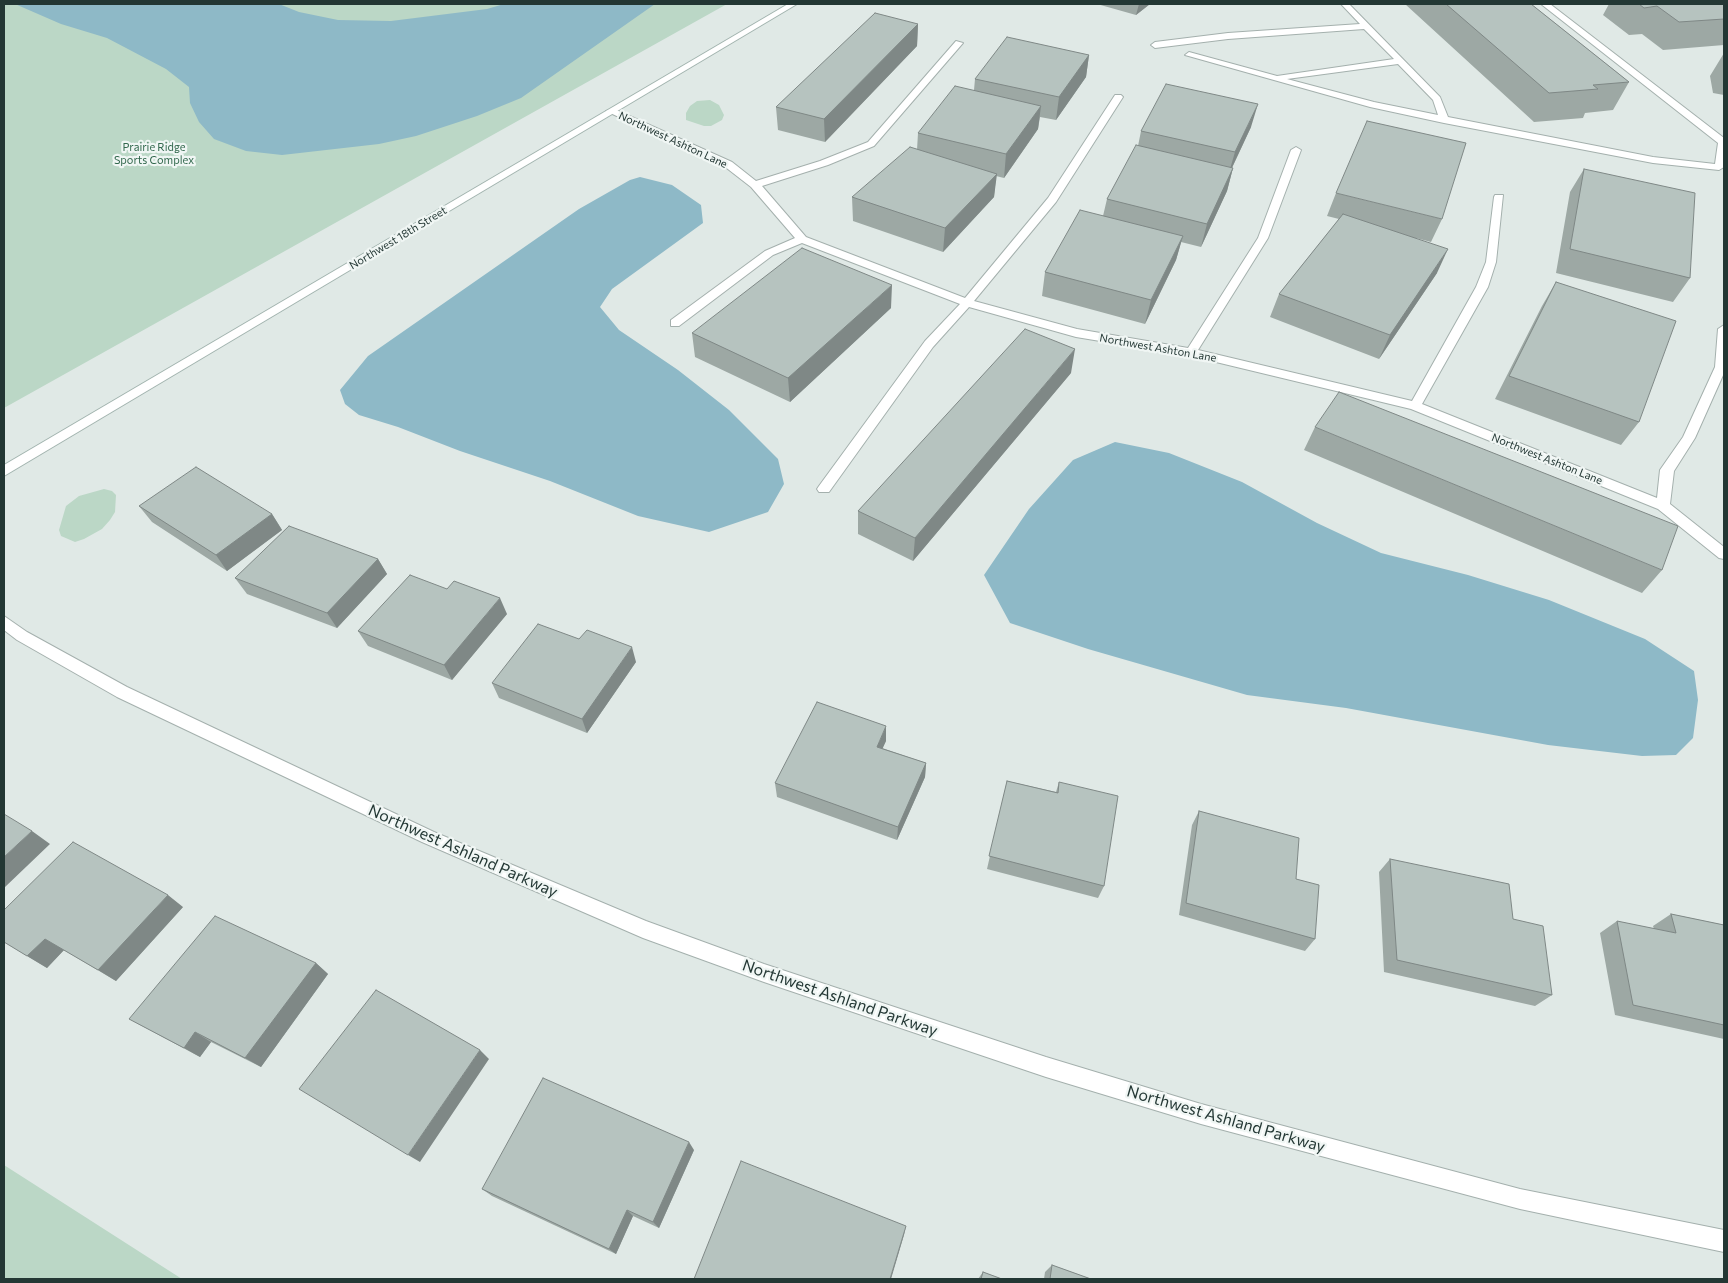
<!DOCTYPE html>
<style>
body{margin:0}
#map{position:relative;width:1728px;height:1283px;overflow:hidden;background:#e0e9e6;font-family:Commissioner,sans-serif}
canvas{display:block}
.frame{position:absolute;inset:0;border:5px solid #233734;pointer-events:none}
</style>
<div id="map">
<canvas width="1728" height="1283"></canvas>
<div class="frame"></div>
</div>
<script>
const ctx = document.querySelector('canvas').getContext('2d');
ctx.lineJoin = 'round';
function fill(path, color) { ctx.fillStyle = color; ctx.fill(path, 'evenodd'); }
const shape = rows => new Path2D(rows.map(r => 'M' + r).join(''));
function trace(path, color, width, dash) { ctx.strokeStyle = color; ctx.lineWidth = width; ctx.lineCap = dash ? 'butt' : 'round'; ctx.setLineDash(dash || []); ctx.stroke(path); }
function write(font, color, halo, rows, align = 'center') {
  ctx.font = font + ' Commissioner,sans-serif'; ctx.lineWidth = 4.5; ctx.setLineDash([]); ctx.textBaseline = 'middle'; ctx.strokeStyle = halo; ctx.fillStyle = color; for (const [text, x, y, turn = 0] of rows) {
    ctx.save(); ctx.translate(x, y); ctx.rotate((+turn || 0) * Math.PI / 180); ctx.textAlign = isNaN(turn) ? turn : align; if (halo) ctx.strokeText(text, 0, 0); ctx.fillText(text, 0, 0); ctx.restore();
  }
}
const green = shape([
 [4,4,727,4,4,408],
 [710,100,719,105,724,115,722,120,711,126,704,126,686,120,686,113,690,106,697,101],
 [104,489,112,491,116,495,115,512,110,520,102,529,84,539,75,542,61,536,59,530,66,506,79,496],
 [4,1165,182,1279,4,1279]
]);
const water = shape([
 [15,4,279,4,299,12,338,20,391,21,487,9,504,4,655,4,521,98,477,116,416,136,379,144,282,155,246,151,214,139,199,122,190,103,189,87,166,69,107,38,61,24],
 [640,177,672,185,701,205,703,223,612,289,600,307,619,330,678,370,729,410,778,459,784,484,768,512,709,532,638,516,550,481,460,451,398,427,359,415,345,404,340,390,368,356,579,209,630,180],
 [1115,442,1169,453,1242,482,1317,523,1381,553,1468,575,1549,600,1645,639,1694,671,1698,700,1693,738,1676,755,1642,756,1548,745,1346,708,1247,695,1088,649,1010,623,984,575,1029,509,1073,460]
]);
const lane = shape([
 [1341,4,1349,4,1440,97,1448,117,1653,157,1715,164,1718,143,1541,4,1550,4,1724,138,1724,167,1719,170,1653,163,1444,123,1370,107,1185,55,1189,52,1277,76,1394,59,1364,29,1228,39,1155,48,1151,45,1155,42,1228,33,1360,24,1341,4],
 [1398,64,1433,100,1438,115,1374,102,1287,79,1398,64]
]);
const street = shape([
 [956,41,963,43,874,146,828,165,762,186,806,237,965,298,1048,198,1115,95,1121,95,1123,97,1056,202,974,301,1077,329,1188,348,1258,238,1291,150,1296,147,1301,150,1268,238,1198,350,1412,401,1476,287,1486,262,1494,197,1495,195,1503,195,1496,262,1488,287,1422,404,1657,498,1660,470,1683,437,1715,367,1718,329,1724,325,1724,373,1695,438,1674,471,1670,504,1724,547,1724,559,1719,558,1658,509,1411,409,1191,356,1076,337,969,307,933,347,829,492,819,492,817,489,819,486,925,341,960,304,802,243,773,255,679,326,671,326,671,320,765,251,795,238,751,187,724,166,606,111,614,109,732,162,756,181,820,161,868,142,956,41],
 [4,616,27,632,127,687,434,832,646,921,764,964,1046,1057,1201,1104,1520,1189,1724,1230,1724,1252,1520,1209,1201,1124,1046,1077,764,982,643,938,422,842,117,697,17,640,4,630,4,616]
]);
const secondary = shape([
 [788,4,797,4,4,476,4,465,788,4]
]);
const wall = shape([
 [1097,4,1150,4,1136,15],
 [1405,4,1531,4,1629,82,1613,110,1585,113,1583,118,1534,122],
 [1609,4,1724,4,1724,45,1663,50,1642,34,1629,35,1603,15],
 [918,24,917,46,825,142,778,130,776,107],
 [1724,53,1724,95,1713,93,1710,76],
 [1089,55,1086,77,1056,120,1040,117,1038,129,1004,178,996,176,994,197,943,252,853,221,852,197,917,150,918,133,974,90,975,79],
 [1251,127,1232,168,1233,168,1227,191,1201,247,1181,242,1176,260,1145,324,1042,296,1045,272,1103,216,1107,199,1138,146,1141,131],
 [1584,169,1690,278,1673,302,1556,273,1570,192],
 [1336,193,1442,219,1431,242,1416,238,1437,273,1379,359,1270,317,1279,294,1339,219,1327,216],
 [1556,282,1639,422,1621,445,1495,399,1542,306],
 [891,308,790,402,695,357,692,333],
 [1071,373,913,561,858,534,858,511],
 [1315,427,1662,570,1642,593,1304,450],
 [139,506,272,514,282,530,227,571,152,522],
 [378,559,387,574,337,628,247,594,235,578],
 [507,614,452,680,368,646,358,631],
 [636,662,587,733,499,698,492,683],
 [886,741,882,748,926,763,925,777,897,840,777,797,775,783],
 [1007,781,1056,792,1059,782,1104,886,1098,898,987,869],
 [1199,811,1315,939,1305,951,1179,915,1192,825],
 [1390,859,1513,919,1552,995,1535,1006,1384,972,1379,872],
 [183,907,116,981,64,950,47,968,4,942],
 [1671,914,1724,925,1724,1039,1615,1015,1600,933,1617,921,1654,929,1653,926],
 [316,963,328,974,261,1067,211,1042,200,1057,129,1019],
 [694,1150,659,1228,633,1216,616,1254,492,1196,482,1189],
 [1052,1265,1091,1279,1044,1279,1045,1272],
 [983,1272,1002,1279,978,1279]
]);
const shadedWall = shape([
 [1139,4,1150,4,1136,15],
 [918,24,917,46,825,142,824,119],
 [1089,55,1086,77,1056,120,1059,97],
 [1258,104,1251,127,1228,176,1235,152],
 [1041,106,1038,129,1004,178,1006,154],
 [1233,168,1227,191,1201,247,1207,224],
 [997,174,994,197,943,252,945,228],
 [1183,236,1176,260,1145,324,1151,300],
 [1448,249,1437,273,1379,359,1390,335],
 [892,285,891,308,790,402,788,378],
 [1075,349,1071,373,913,561,915,538],
 [272,514,282,530,227,571,216,555],
 [378,559,387,574,337,628,327,613],
 [500,598,507,614,452,680,444,665],
 [632,647,636,662,587,733,582,719],
 [886,726,886,741,877,761,877,747],
 [926,763,925,777,897,840,898,827],
 [32,831,50,844,4,888,4,857],
 [168,895,183,907,116,981,98,970],
 [45,939,64,950,47,968,27,956],
 [316,963,328,974,261,1067,245,1058],
 [195,1032,211,1042,200,1057,184,1048],
 [480,1050,489,1059,420,1162,408,1155],
 [689,1142,694,1150,659,1228,653,1222],
 [627,1210,633,1216,616,1254,609,1249],
 [906,1226,904,1235,891,1279,890,1279]
]);
const building = shape([
 [1446,4,1531,4,1629,82,1593,85,1598,89,1549,93,1446,4],
 [1639,4,1724,4,1724,19,1679,22,1657,6,1644,8,1639,4],
 [875,13,918,24,824,119,776,107,875,13],
 [1007,37,1089,55,1059,97,975,79,1007,37],
 [1166,84,1258,104,1235,152,1141,131,1166,84],
 [955,86,1041,106,1006,154,918,133,955,86],
 [1367,121,1466,143,1442,219,1336,193,1367,121],
 [1136,145,1233,168,1207,224,1107,199,1136,145],
 [910,147,997,174,945,228,852,197,910,147],
 [1584,169,1695,193,1690,278,1570,249,1584,169],
 [1080,210,1183,236,1151,300,1045,272,1080,210],
 [1343,214,1448,249,1390,335,1279,294,1343,214],
 [802,248,892,285,788,378,692,333,802,248],
 [1556,282,1676,321,1639,422,1509,376,1556,282],
 [1025,329,1075,349,915,538,858,511,1025,329],
 [1339,392,1678,526,1662,570,1315,427,1339,392],
 [196,467,272,514,216,555,139,506,196,467],
 [289,526,378,559,327,613,235,578,289,526],
 [410,575,447,589,454,581,500,598,444,665,358,631,410,575],
 [538,624,579,639,587,630,632,647,582,719,492,683,538,624],
 [817,702,886,726,877,747,926,763,898,827,775,783,817,702],
 [1007,781,1058,793,1059,782,1118,796,1104,886,989,856,1007,781],
 [1199,811,1299,838,1296,879,1319,885,1315,939,1186,903,1199,811],
 [4,814,32,831,4,857,4,814],
 [73,842,168,895,98,970,45,939,27,956,4,942,4,910,73,842],
 [1390,859,1509,884,1513,919,1543,926,1552,995,1397,960,1390,859],
 [1671,914,1724,925,1724,1025,1633,1005,1617,921,1676,933,1671,914],
 [215,916,316,963,245,1058,195,1032,184,1048,129,1019,215,916],
 [376,990,480,1050,408,1155,299,1089,376,990],
 [543,1078,689,1142,653,1222,627,1210,609,1249,482,1189,543,1078],
 [741,1161,906,1226,890,1279,694,1279,741,1161],
 [1052,1265,1091,1279,1050,1279,1052,1265],
 [983,1272,1002,1279,981,1279,983,1272]
]);
const farStreetnames = [
 ["Northwest Ashton Lane",673,140,25],
 ["Northwest 18th Street",398,238,-31],
 ["Northwest Ashton Lane",1158,348,10],
 ["Northwest Ashton Lane",1547,459,22]
];
const farParknames = [
 ["Prairie Ridge",154,147],
 ["Sports Complex",154,160]
];
const nearStreetnames = [
 ["Northwest Ashland Parkway",463,851,24],
 ["Northwest Ashland Parkway",840,998,19],
 ["Northwest Ashland Parkway",1226,1119,16]
];
fill(green, '#bbd7c6');
fill(water, '#8eb9c7');
trace(lane, '#a4b0ad', 2);
trace(street, '#a4b0ad', 2);
trace(secondary, '#a1b3ae', 2);
fill(lane, '#fff');
fill(street, '#fff');
fill(secondary, '#fff');
fill(wall, '#9da8a4');
fill(shadedWall, '#7f8886');
fill(building, '#b6c3bf');
trace(building, '#7f8886', 1);
write('11px', '#233734', '#f0f6f4', farStreetnames);
write('11px', '#32684d', '#f0f6f4', farParknames);
write('16px', '#233734', '#f0f6f4', nearStreetnames);
</script>
